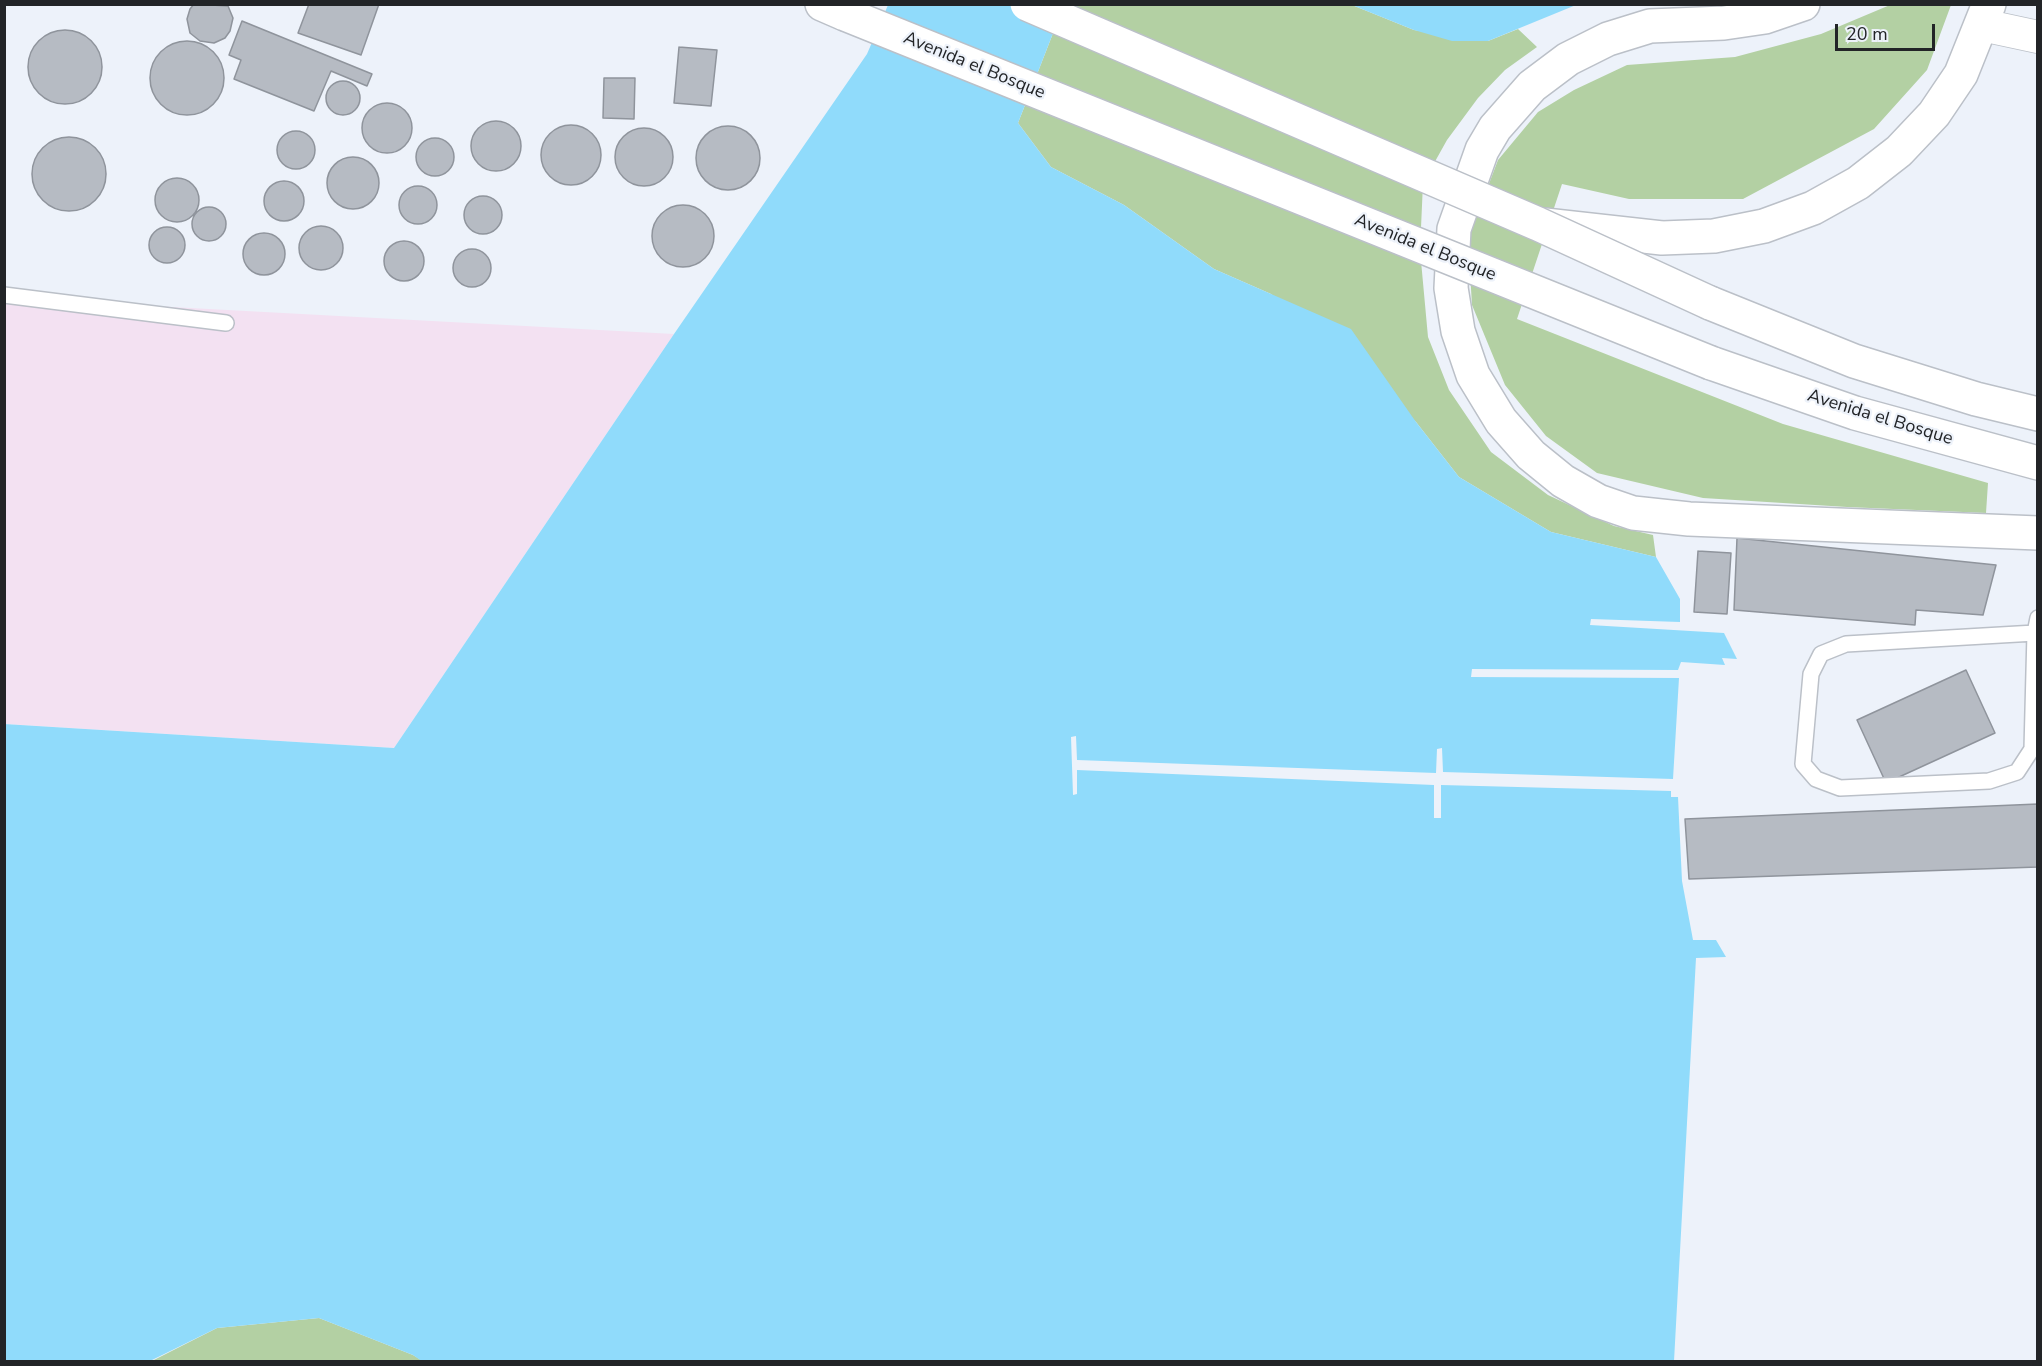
<!DOCTYPE html>
<style>
body{margin:0}
#map{position:relative;width:2042px;height:1366px;overflow:hidden;background:#edf2fa;font-family:"Nunito Sans",sans-serif}
canvas{display:block}
.frame{position:absolute;inset:0;border:6px solid #222427;pointer-events:none}
.scale{position:absolute;left:1835px;top:24px;width:100px;height:27px;box-sizing:border-box;border:3px solid #222427;border-top:0;padding-left:8px;font-size:18px;line-height:21px;white-space:nowrap;color:#222427;-webkit-text-stroke:4px #edf2fa;paint-order:stroke}
</style>
<div id="map">
<canvas width="2042" height="1366"></canvas>
<div class="frame"></div>
<div class="scale">20 m</div>
</div>
<script>
const ctx = document.querySelector('canvas').getContext('2d');
ctx.lineJoin = 'round';
function fill(path, color) { ctx.fillStyle = color; ctx.fill(path, 'evenodd'); }
const shape = rows => new Path2D(rows.map(r => 'M' + r).join(''));
function trace(path, color, width, dash) { ctx.strokeStyle = color; ctx.lineWidth = width; ctx.lineCap = dash ? 'butt' : 'round'; ctx.setLineDash(dash || []); ctx.stroke(path); }
function write(font, color, halo, rows, align = 'center') {
  ctx.font = font + ' "Nunito Sans",sans-serif'; ctx.lineWidth = 4.5; ctx.setLineDash([]); ctx.textBaseline = 'middle'; ctx.strokeStyle = halo; ctx.fillStyle = color; for (const [text, x, y, turn = 0] of rows) {
    ctx.save(); ctx.translate(x, y); ctx.rotate((+turn || 0) * Math.PI / 180); ctx.textAlign = isNaN(turn) ? turn : align; if (halo) ctx.strokeText(text, 0, 0); ctx.fillText(text, 0, 0); ctx.restore();
  }
}
const industrial = shape([
 [4,298,674,334,394,748,5,724]
]);
const green = shape([
 [1064,5,1352,5,1414,30,1488,41,1518,29,1537,47,1505,70,1478,98,1447,140,1423,183,1420,250,1428,337,1449,390,1491,452,1548,495,1614,526,1653,535,1656,557,1551,532,1459,477,1416,422,1271,294,1214,269,1124,205,1051,167,1018,123],
 [1890,5,1951,5,1927,70,1874,129,1743,199,1629,199,1562,184,1517,319,1783,424,1988,483,1986,513,1847,507,1703,498,1597,473,1546,436,1505,385,1472,305,1468,239,1498,160,1538,112,1574,90,1627,65,1735,57,1821,34],
 [319,1318,413,1355,423,1361,150,1362,217,1328]
]);
const water = shape([
 [888,5,1064,5,1018,123,1051,167,1124,205,1214,269,1351,329,1416,422,1459,477,1551,532,1656,557,1680,599,1680,622,1591,619,1590,625,1724,633,1737,659,1722,658,1725,665,1681,662,1678,670,1472,669,1471,677,1679,678,1673,779,1443,772,1442,748,1437,749,1436,773,1077,760,1076,736,1071,737,1073,795,1077,794,1077,770,1434,785,1434,818,1441,818,1441,785,1671,791,1671,797,1678,797,1682,881,1693,940,1716,940,1726,957,1696,958,1674,1361,423,1362,413,1355,319,1318,217,1328,150,1361,5,1361,4,724,394,748,674,334,867,54],
 [1352,5,1576,5,1488,41,1452,41,1414,30]
]);
const building = shape([
 [194,4,228,6,233,18,230,31,225,38,214,43,200,41,190,33,187,19,190,9,194,4],
 [309,4,379,4,361,55,298,33,309,4],
 [242,21,372,74,367,86,331,71,314,111,234,79,241,60,229,55,242,21],
 '28 67a37 37 0 1 1 74 0a37 37 0 1 1-74 0Z',
 '150 78a37 37 0 1 1 74 0a37 37 0 1 1-74 0Z',
 [679,47,717,50,711,106,674,103,679,47],
 [604,78,635,78,634,119,603,118,604,78],
 '326 98a17 17 0 1 1 34 0a17 17 0 1 1-34 0Z',
 '362 128a25 25 0 1 1 50 0a25 25 0 1 1-50 0Z',
 '471 146a25 25 0 1 1 50 0a25 25 0 1 1-50 0Z',
 '541 155a30 30 0 1 1 60 0a30 30 0 1 1-60 0Z',
 '696 158a32 32 0 1 1 64 0a32 32 0 1 1-64 0Z',
 '615 157a29 29 0 1 1 58 0a29 29 0 1 1-58 0Z',
 '277 150a19 19 0 1 1 38 0a19 19 0 1 1-38 0Z',
 '32 174a37 37 0 1 1 74 0a37 37 0 1 1-74 0Z',
 '416 157a19 19 0 1 1 38 0a19 19 0 1 1-38 0Z',
 '327 183a26 26 0 1 1 52 0a26 26 0 1 1-52 0Z',
 '155 200a22 22 0 1 1 44 0a22 22 0 1 1-44 0Z',
 '264 201a20 20 0 1 1 40 0a20 20 0 1 1-40 0Z',
 '399 205a19 19 0 1 1 38 0a19 19 0 1 1-38 0Z',
 '464 215a19 19 0 1 1 38 0a19 19 0 1 1-38 0Z',
 '652 236a31 31 0 1 1 62 0a31 31 0 1 1-62 0Z',
 '192 224a17 17 0 1 1 34 0a17 17 0 1 1-34 0Z',
 '299 248a22 22 0 1 1 44 0a22 22 0 1 1-44 0Z',
 '149 245a18 18 0 1 1 36 0a18 18 0 1 1-36 0Z',
 '243 254a21 21 0 1 1 42 0a21 21 0 1 1-42 0Z',
 '384 261a20 20 0 1 1 40 0a20 20 0 1 1-40 0Z',
 '453 268a19 19 0 1 1 38 0a19 19 0 1 1-38 0Z',
 [1737,538,1996,565,1983,615,1916,610,1915,625,1734,610,1737,538],
 [1698,551,1731,553,1727,614,1694,612,1698,551],
 [1966,670,1995,733,1886,783,1857,720,1966,670],
 [2038,804,2038,867,1689,879,1685,819,2038,804]
]);
const lane = shape([
 [4,295,226,323],
 [2035,633,1846,644,1821,654,1811,674,1803,764,1816,779,1840,788,1989,781,2017,772,2032,749,2035,633,2038,618]
]);
const street = shape([
 [1982,25,2038,37]
]);
const secondary = shape([
 [822,4,845,14],
 [1803,4,1765,17,1724,23,1650,26,1608,39,1568,59,1532,86,1495,128,1482,150,1454,229,1451,288,1458,331,1473,375,1501,421,1531,455,1563,481,1598,501,1633,513,1689,519,2038,533],
 [1545,225,1662,238,1714,236,1764,226,1813,208,1858,183,1899,151,1934,114,1961,74,1989,4],
 [1710,303,1854,361,1976,399,2038,414],
 [1711,363,1855,413,2038,463]
]);
const secondaryBridge = shape([
 [1027,4,1538,224,1710,303],
 [845,14,1711,363]
]);
const streetNames = [
 ["Avenida el Bosque",974,66,22],
 ["Avenida el Bosque",1425,248,22],
 ["Avenida el Bosque",1880,418,17]
];
fill(industrial, '#f3e1f2');
fill(green, '#b3d0a3');
fill(water, '#90dbfb');
fill(building, '#b6bbc3');
trace(building, '#8f949c', 1.5);
trace(lane, '#bbc0c8', 18);
trace(street, '#bbc0c8', 34);
trace(secondary, '#bbc0c8', 36);
trace(lane, '#fff', 15);
trace(street, '#fff', 32);
trace(secondary, '#fff', 33);
trace(secondaryBridge, '#bbc0c8', 36, []);
trace(secondaryBridge, '#fff', 33);
write('18px', '#222427', '#edf2fa', streetNames);
</script>
